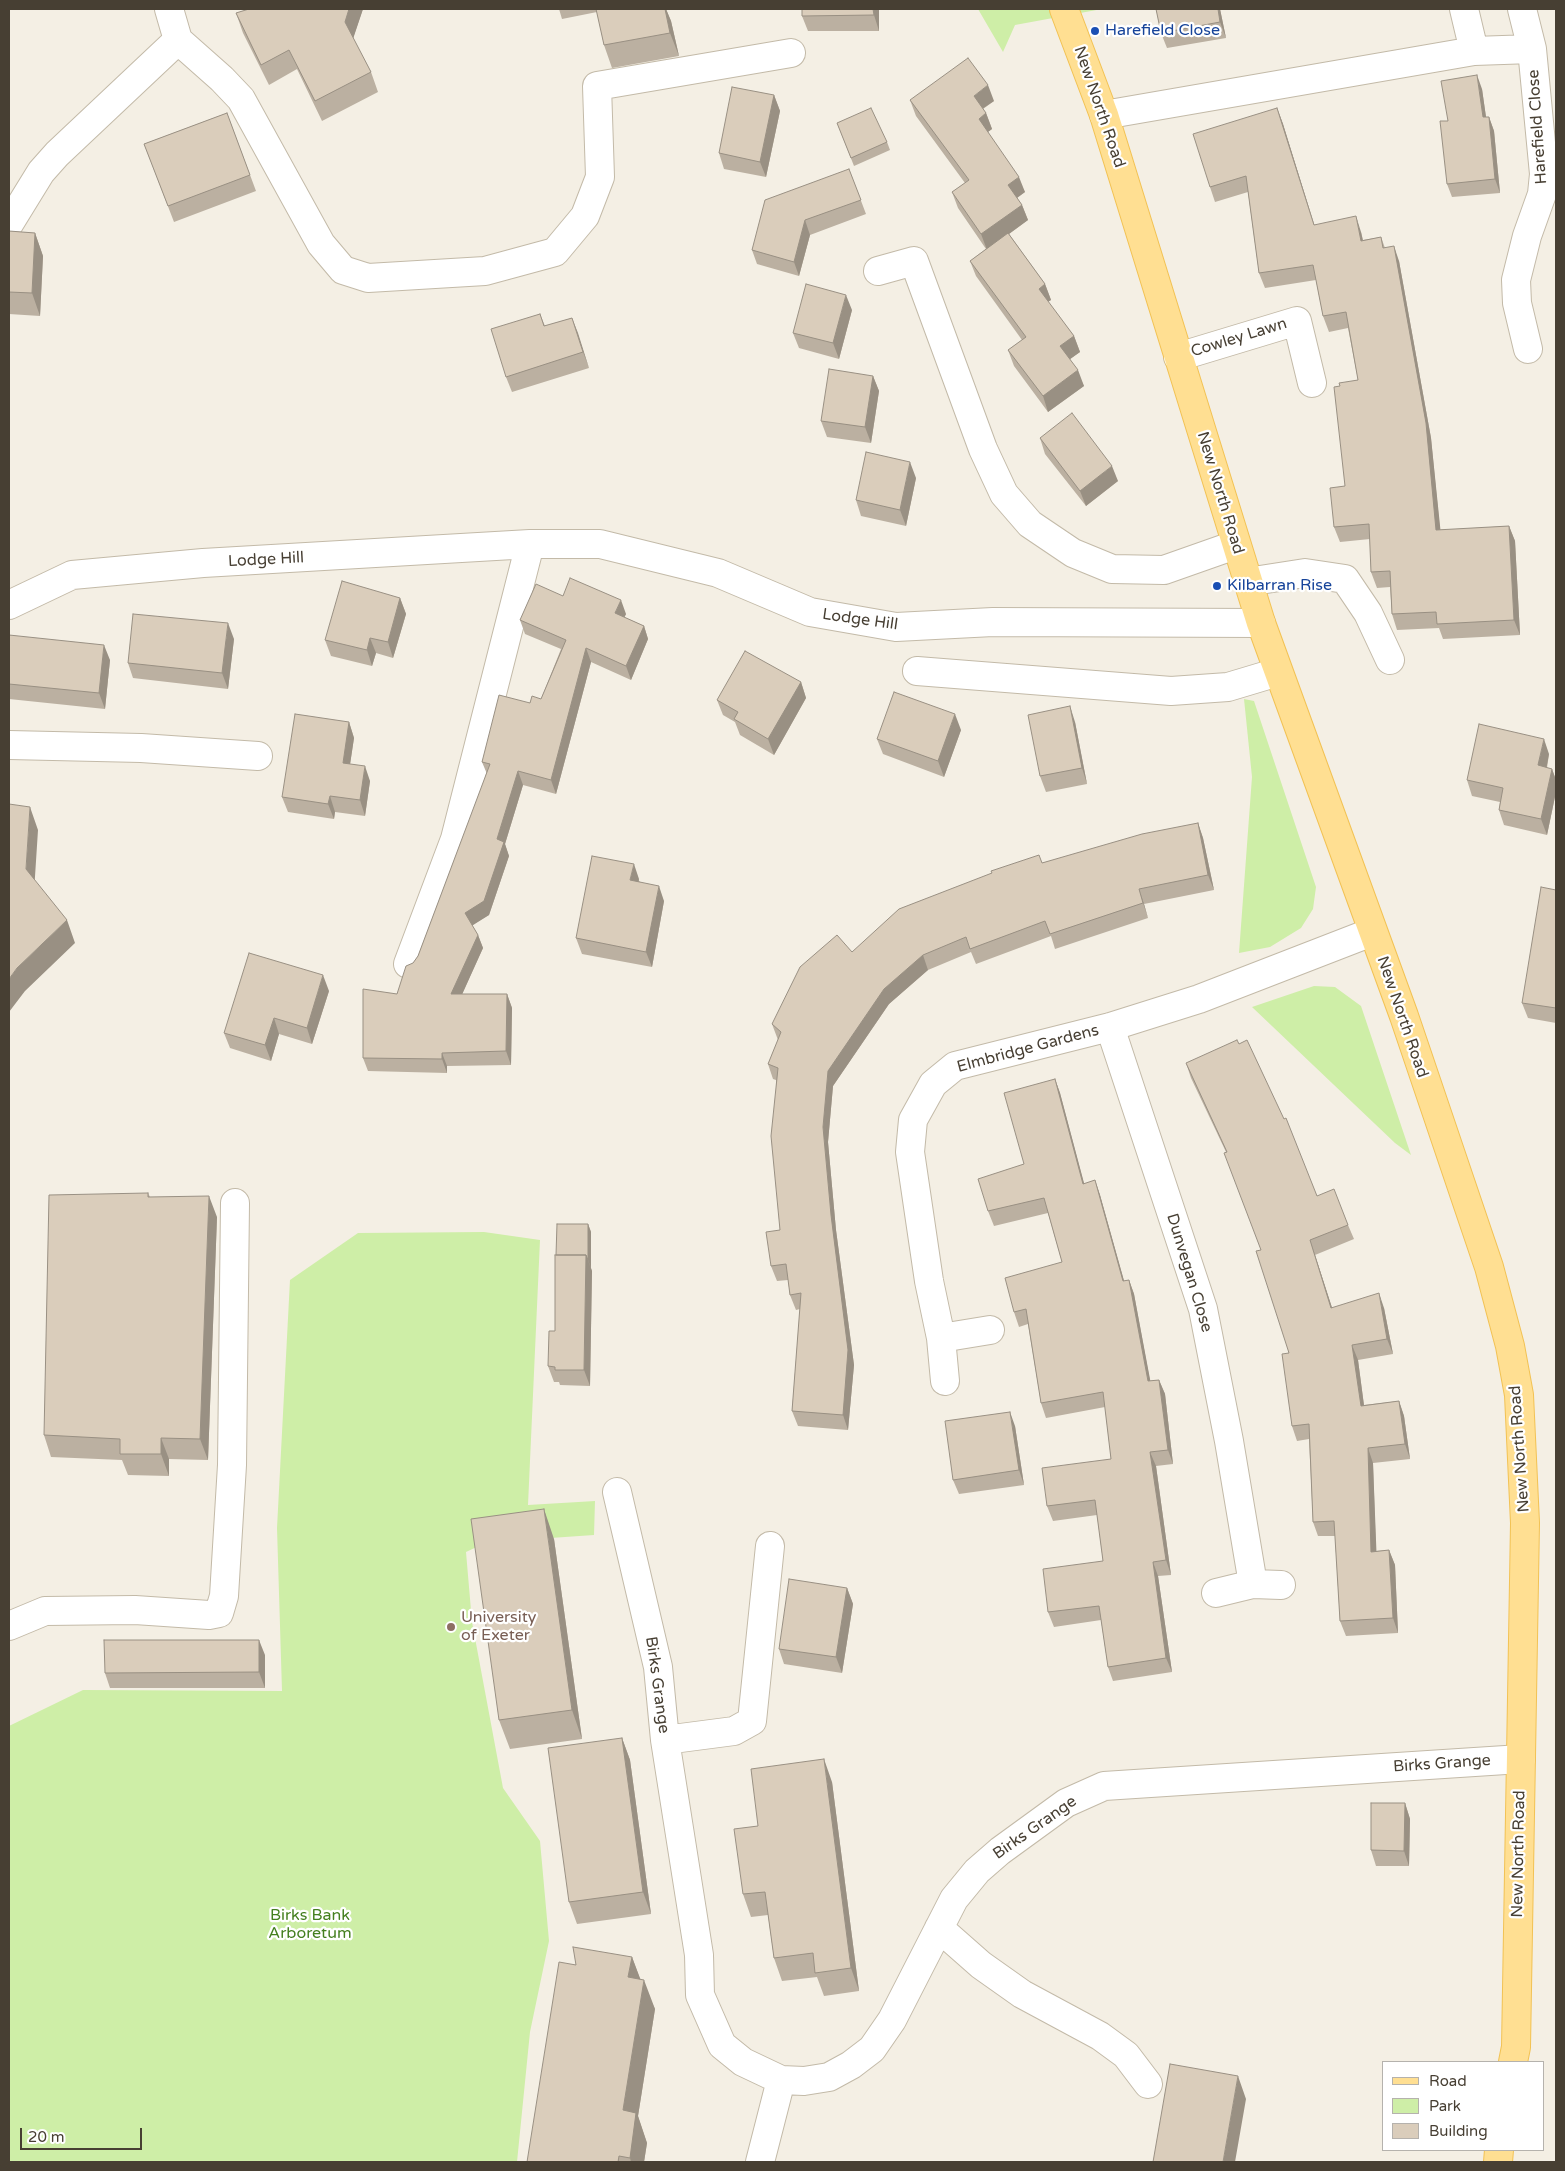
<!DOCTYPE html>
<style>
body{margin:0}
#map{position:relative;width:1565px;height:2171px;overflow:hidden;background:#f4efe4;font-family:"Varela Round",sans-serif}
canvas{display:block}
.frame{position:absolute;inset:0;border:10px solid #473f33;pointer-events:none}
.legend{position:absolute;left:1382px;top:2061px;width:162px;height:90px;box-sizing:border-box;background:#fff;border:1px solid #b5b2ad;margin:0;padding:6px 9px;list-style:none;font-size:15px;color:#473f33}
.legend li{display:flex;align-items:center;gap:10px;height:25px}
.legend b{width:25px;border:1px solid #b5b2ad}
.scale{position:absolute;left:20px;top:2128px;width:122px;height:22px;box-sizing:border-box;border:2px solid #473f33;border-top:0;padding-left:6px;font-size:15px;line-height:18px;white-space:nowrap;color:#473f33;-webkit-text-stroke:4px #fff;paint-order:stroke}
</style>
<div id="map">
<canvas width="1565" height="2171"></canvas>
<div class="frame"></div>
<ul class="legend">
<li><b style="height:6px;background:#ffdf92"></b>Road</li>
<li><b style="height:14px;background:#ceeea7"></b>Park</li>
<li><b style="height:14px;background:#dacdbb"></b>Building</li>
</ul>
<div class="scale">20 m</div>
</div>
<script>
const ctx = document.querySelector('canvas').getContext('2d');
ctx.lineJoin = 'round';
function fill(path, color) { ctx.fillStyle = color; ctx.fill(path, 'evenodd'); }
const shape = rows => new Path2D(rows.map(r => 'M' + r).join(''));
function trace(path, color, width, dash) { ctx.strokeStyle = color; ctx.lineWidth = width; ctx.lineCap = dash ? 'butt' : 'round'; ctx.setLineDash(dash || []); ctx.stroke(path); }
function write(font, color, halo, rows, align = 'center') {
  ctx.font = font + ' "Varela Round",sans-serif'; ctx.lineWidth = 4.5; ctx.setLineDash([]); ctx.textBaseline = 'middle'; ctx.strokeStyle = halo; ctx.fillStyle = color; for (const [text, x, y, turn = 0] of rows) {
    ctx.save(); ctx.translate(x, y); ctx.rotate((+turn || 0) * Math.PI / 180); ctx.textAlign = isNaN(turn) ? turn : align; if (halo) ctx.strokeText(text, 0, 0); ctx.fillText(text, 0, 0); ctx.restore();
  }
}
const green = shape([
 [978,9,1102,9,1015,25,1003,52],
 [1244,699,1254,701,1316,887,1313,909,1301,928,1270,947,1239,953,1252,777],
 [1314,986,1335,987,1361,1006,1411,1155,1395,1143,1252,1007],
 [484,1232,540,1240,528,1505,595,1501,594,1535,507,1541,481,1545,466,1552,472,1622,503,1788,540,1841,549,1941,530,2032,517,2162,9,2162,9,1726,83,1690,282,1691,277,1528,290,1280,358,1233]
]);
const minor = shape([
 [169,9,178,40],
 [1464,9,1474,51],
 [1522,9,1532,49],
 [178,40,222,79,241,99,321,244,343,270,368,278,485,271,555,252,585,216,600,177,597,86,791,53],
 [1104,115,1474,51,1532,49,1544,174,1542,194,1527,236,1516,280,1517,303,1528,349],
 [9,224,41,172,57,154,178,40],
 [878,271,914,261,983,449,1004,494,1030,524,1073,553,1112,569,1164,570,1235,545],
 [1178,357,1297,321,1312,383],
 [1247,582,1305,573,1345,579,1368,613,1390,660],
 [9,605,72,575,203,563,530,544,600,544,718,573,810,612,896,627,993,622,1261,623],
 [917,671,1171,691,1228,687,1278,672],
 [9,745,141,748,258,756],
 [408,964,455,839,530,544],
 [1110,1027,1203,1309,1229,1441,1253,1584,1281,1585],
 [941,1338,990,1330],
 [945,1381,941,1338,929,1281,910,1152,913,1120,933,1084,955,1066,1110,1027,1199,999,1372,932],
 [617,1492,658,1667,665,1740,699,1955,700,1995,722,2045,743,2062,781,2080,804,2081,829,2077,851,2065,872,2049,892,2020,954,1899,977,1871,1000,1851,1066,1803,1104,1786,1521,1759],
 [1216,1593,1253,1584],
 [9,1626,45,1611,135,1610,209,1615,219,1613,224,1596,232,1465,235,1203],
 [665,1740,734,1731,752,1721,770,1546],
 [939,1928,981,1965,1022,1994,1100,2036,1126,2055,1148,2084],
 [760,2162,781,2080]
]);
const major = shape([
 [1064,9,1104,115,1261,623,1404,1016,1489,1267,1510,1346,1519,1395,1525,1523,1516,2047,1513,2062],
 [1498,2162,1499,2150]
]);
const wall = shape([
 [363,9,353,38,371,72,378,92,322,121,297,69,269,85,243,33,236,13],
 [559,9,666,9,671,21,679,56,612,68,604,45,597,12,562,19],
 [879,9,879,31,808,31,802,16],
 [1156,9,1220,9,1226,38,1167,48,1161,33],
 [1482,89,1486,117,1489,117,1494,131,1500,193,1452,197,1447,184,1448,121],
 [774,95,780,111,766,177,724,169,719,153],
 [910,100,994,101,983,109,986,113,992,129,988,132,1025,192,1017,198,1022,205,1028,220,1009,234,1045,284,1051,300,1048,302,1074,336,1080,352,1070,359,1084,386,1048,412,1014,366,1008,350,1022,340,976,276,970,261,986,249,958,208,952,192,965,183,916,116],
 [1277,108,1283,124,1314,225,1361,232,1363,240,1381,237,1385,248,1399,261,1431,438,1440,530,1509,526,1515,541,1520,635,1443,639,1439,628,1397,630,1392,614,1390,587,1377,588,1371,572,1370,539,1340,542,1334,527,1345,486,1340,386,1358,380,1348,328,1329,332,1323,316,1316,280,1265,288,1259,273,1248,192,1215,202,1210,187],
 [227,113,256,191,174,222,144,144],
 [837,123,887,142,890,150,854,166],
 [849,169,866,214,810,235,799,276,757,264,752,250],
 [9,231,35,233,43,256,40,316,9,314],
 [852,310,839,359,799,348,793,333],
 [540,314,545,326,572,318,589,368,512,392,506,377],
 [873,376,879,391,871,443,827,437,821,421],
 [1040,438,1118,481,1086,506,1045,454],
 [916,478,906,526,861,516,856,500],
 [563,596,626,614,624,617,644,626,648,639,631,680,591,662,556,794,523,785,505,844,509,856,489,915,472,925,478,935,483,948,462,994,507,994,512,1008,511,1065,447,1066,447,1073,368,1071,363,1058,397,994,413,963,418,956,487,774,482,762,530,703,541,699,561,649,525,634,520,620],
 [400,598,406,614,393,658,376,653,372,666,331,656,325,640],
 [9,635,110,660,105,709,9,699],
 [234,639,228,689,133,678,128,663],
 [801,682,806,698,774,755,740,735,735,722,723,715,717,700],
 [349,722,354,738,350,764,370,781,365,816,335,812,334,819,288,812,282,797],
 [1075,722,1087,784,1046,792,1040,776],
 [961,730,944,777,883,754,877,739],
 [1549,754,1547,768,1552,769,1556,780,1556,792,1547,835,1504,825,1499,810,1500,802,1472,796,1467,780],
 [1198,823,1203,838,1214,890,1144,904,1148,918,1055,949,1051,936,976,964,971,952,928,970,889,1004,833,1086,828,1142,836,1230,854,1365,848,1430,798,1426,792,1411,800,1309,796,1310,790,1295,788,1280,777,1281,771,1266,780,1230,776,1080,773,1079,768,1064,778,1040,772,1024,852,952,1042,863],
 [639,879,639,881,664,901,652,967,582,954,576,938],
 [1556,890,1556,1023,1528,1018,1522,1003],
 [329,991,312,1044,279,1034,271,1061,230,1048,224,1033],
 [1186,1063,1317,1196,1348,1225,1354,1239,1315,1255,1332,1308,1384,1308,1393,1354,1358,1360,1364,1405,1399,1401,1404,1416,1410,1459,1373,1463,1376,1551,1389,1550,1395,1565,1398,1633,1346,1636,1340,1621,1335,1536,1318,1536,1313,1522,1309,1439,1297,1441,1292,1426,1289,1353,1261,1250,1226,1152,1191,1078],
 [1055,1079,1060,1093,1084,1184,1095,1180,1100,1195,1124,1281,1129,1280,1134,1294,1150,1381,1159,1380,1165,1394,1173,1464,1156,1466,1171,1575,1158,1576,1172,1672,1113,1681,1108,1667,1101,1620,1054,1627,1048,1612,1103,1561,1097,1515,1053,1521,1047,1506,1111,1459,1105,1407,1046,1418,1041,1403,1028,1324,1019,1327,1014,1312,1062,1262,1048,1213,994,1226,988,1211,1024,1164],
 [148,1193,150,1197,217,1217,208,1460,169,1459,169,1476,128,1475,122,1460,51,1457,44,1435],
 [588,1224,591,1232,591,1268,592,1271,590,1386,560,1385,559,1382,554,1382,548,1366,555,1331,556,1255],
 [1015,1426,1024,1485,959,1494,953,1480],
 [554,1539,582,1739,510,1749,499,1720],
 [847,1588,853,1604,842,1673,784,1664,779,1649],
 [265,1655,265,1688,110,1688,105,1673],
 [622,1738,630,1760,651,1914,577,1924,569,1902],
 [832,1782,859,1991,824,1996,817,1977,782,1981,774,1958,768,1915,751,1917,743,1894,758,1826],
 [1405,1803,1410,1819,1409,1866,1376,1866,1371,1850],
 [632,1957,640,1979,655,2009,638,2116,647,2143,644,2162,527,2162,576,1965]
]);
const shadedWall = shape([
 [349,9,363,9,352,42,345,22],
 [665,9,666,9,671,21,679,56,670,33],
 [873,9,879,9,879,31,874,15],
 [1218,9,1220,9,1226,38,1220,22],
 [1477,75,1482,89,1488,131,1483,117],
 [988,85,994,101,979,111,974,96],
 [774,95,780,111,766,177,760,162],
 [1277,108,1283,124,1319,240,1314,225],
 [986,113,992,129,985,134,979,119],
 [1489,117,1494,131,1500,193,1495,179],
 [1019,177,1025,192,1014,200,1008,185],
 [1022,205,1028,220,987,250,981,234],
 [1356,216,1361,232,1366,256,1361,241],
 [805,220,810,235,799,276,794,262],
 [35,233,43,256,40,316,32,293],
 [1394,246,1399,261,1431,438,1442,545,1436,530],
 [1045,284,1051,300,1044,304,1039,289],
 [846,295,852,310,839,359,833,343],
 [572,318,578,333,589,368,583,352],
 [1074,336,1080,352,1066,362,1060,346],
 [1078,370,1084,386,1048,412,1043,396],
 [873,376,879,391,871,443,865,427],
 [910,462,916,478,906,526,900,510],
 [1112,466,1118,481,1086,506,1080,491],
 [1509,526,1515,541,1520,635,1514,620],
 [400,598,406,614,393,658,388,642],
 [621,600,626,614,620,627,615,613],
 [228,623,234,639,228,689,222,673],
 [644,626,648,639,631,680,626,666],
 [370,638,376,653,372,666,367,650],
 [104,645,110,660,105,709,99,693],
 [586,648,591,662,556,794,551,780],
 [801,682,806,698,774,755,768,739],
 [1070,706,1075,722,1087,784,1082,768],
 [955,714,961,730,944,777,938,761],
 [349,722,354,738,348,778,343,763],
 [1544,739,1549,754,1544,781,1538,765],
 [365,766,370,781,365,816,360,800],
 [1552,769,1556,780,1556,792,1547,835,1541,819],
 [518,771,523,785,505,844,509,856,489,915,470,927,465,913,497,839],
 [330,796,335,812,334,819,328,804],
 [30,807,38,830,34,892,26,869],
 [1198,823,1203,838,1214,890,1208,875],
 [634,864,639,879,636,895,630,880],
 [659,886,664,901,652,967,646,952],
 [1139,889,1144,904,1148,918,1143,903],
 [67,920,75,943,25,991,9,1012,9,979,17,968],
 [478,935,483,948,456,1008,451,994],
 [923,955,928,970,889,1004,833,1086,828,1142,836,1230,854,1365,848,1430,843,1415,831,1215,823,1127,828,1071,884,989],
 [323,975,329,991,312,1044,307,1028],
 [507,994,512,1008,511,1065,506,1051],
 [274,1018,279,1034,271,1061,265,1045],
 [442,1053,447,1066,447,1073,442,1059],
 [1055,1079,1060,1093,1088,1198,1083,1184],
 [1095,1180,1100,1195,1128,1295,1123,1281],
 [209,1196,217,1217,208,1460,200,1439],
 [588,1224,591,1232,591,1268,588,1260],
 [1310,1240,1315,1255,1337,1323,1331,1308],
 [586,1255,592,1271,590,1386,584,1370],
 [1129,1280,1134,1294,1153,1395,1148,1381],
 [1379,1293,1384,1308,1393,1354,1387,1339],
 [1352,1345,1358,1360,1366,1421,1361,1406],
 [1159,1380,1165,1394,1173,1464,1168,1450],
 [1399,1401,1404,1416,1410,1459,1405,1444],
 [1010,1412,1015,1426,1024,1485,1019,1470],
 [161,1438,169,1459,169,1476,161,1454],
 [1368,1448,1373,1463,1377,1566,1371,1552],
 [1150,1452,1156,1466,1171,1575,1166,1560],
 [544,1509,554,1539,582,1739,572,1710],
 [1389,1550,1395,1565,1398,1633,1393,1618],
 [1153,1562,1158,1576,1172,1672,1166,1658],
 [847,1588,853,1604,842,1673,836,1657],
 [259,1640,265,1655,265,1688,259,1672],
 [622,1738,630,1760,651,1914,643,1892],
 [824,1759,832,1782,859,1991,851,1968],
 [1405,1803,1410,1819,1409,1866,1404,1851],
 [632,1957,643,1986,628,1977],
 [644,1980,655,2009,638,2116,647,2143,644,2162,631,2162,630,2158,623,2110],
 [1238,2076,1246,2099,1235,2162,1223,2162]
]);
const building = shape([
 [249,9,349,9,345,22,371,72,315,101,289,50,261,65,236,13,249,9],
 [596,9,665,9,670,33,604,45,596,9],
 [802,9,873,9,874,15,802,16,802,9],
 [1156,9,1218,9,1220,22,1161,33,1156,9],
 [968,58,988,85,974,96,986,113,979,119,1019,177,1008,185,1022,205,981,234,952,192,969,180,910,100,968,58],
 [1477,75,1483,117,1489,117,1495,179,1447,184,1440,121,1448,121,1441,81,1477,75],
 [732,87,774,95,760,162,719,153,732,87],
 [871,108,887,142,851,158,837,123,871,108],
 [1277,108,1314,225,1356,216,1361,241,1381,237,1383,248,1394,246,1426,423,1436,530,1509,526,1514,620,1437,624,1436,612,1392,614,1390,571,1371,572,1369,524,1334,527,1330,488,1345,486,1334,387,1340,386,1339,383,1358,380,1346,312,1323,316,1313,265,1259,273,1246,176,1210,187,1193,134,1277,108],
 [227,113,250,175,168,206,144,144,227,113],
 [849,169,861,200,805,220,794,262,752,250,765,200,849,169],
 [9,231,35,233,32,293,9,292,9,231],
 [1008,233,1045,284,1039,289,1074,336,1060,346,1078,370,1043,396,1008,350,1026,337,970,261,1008,233],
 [806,284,846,295,833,343,793,333,806,284],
 [540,314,544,326,572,318,583,352,506,377,491,329,540,314],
 [829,369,873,376,865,427,821,421,829,369],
 [1072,413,1112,466,1080,491,1040,438,1072,413],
 [866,452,910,462,900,510,856,500,866,452],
 [570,578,621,600,615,613,644,626,626,666,586,648,551,780,518,771,497,839,504,842,484,901,465,913,478,935,451,994,507,994,506,1051,442,1053,442,1059,363,1058,363,989,397,994,406,966,413,963,418,956,490,764,482,762,499,695,530,703,532,696,541,699,566,640,520,620,536,584,563,596,570,578],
 [342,581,400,598,388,642,370,638,367,650,325,640,342,581],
 [133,614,228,623,222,673,128,663,133,614],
 [9,635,104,645,99,693,9,684,9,635],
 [745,651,801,682,768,739,734,719,738,712,717,700,745,651],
 [894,692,955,714,938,761,877,739,894,692],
 [1070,706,1082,768,1040,776,1028,715,1070,706],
 [295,714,349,722,343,763,365,766,360,800,330,796,328,804,282,797,295,714],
 [1479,724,1544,739,1538,765,1552,769,1541,819,1499,810,1503,788,1467,780,1479,724],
 [9,804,30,807,26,869,67,920,17,968,9,979,9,804],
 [1198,823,1208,875,1139,889,1143,903,1050,934,1045,921,970,949,966,937,923,955,884,989,828,1071,823,1127,831,1215,848,1350,843,1415,792,1411,801,1293,790,1295,786,1264,771,1266,766,1232,780,1230,771,1136,778,1068,768,1064,781,1032,772,1024,800,967,837,935,852,952,899,909,992,873,991,871,1039,855,1042,863,1142,834,1198,823],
 [592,856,634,864,630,880,659,886,646,952,576,938,592,856],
 [1541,887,1556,890,1556,1008,1522,1003,1541,887],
 [249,953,323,975,307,1028,274,1018,265,1045,224,1033,249,953],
 [1237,1040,1239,1044,1247,1040,1284,1119,1286,1118,1317,1196,1334,1189,1348,1225,1310,1240,1331,1308,1379,1293,1387,1339,1352,1345,1361,1406,1399,1401,1405,1444,1368,1448,1371,1552,1389,1550,1393,1618,1340,1621,1334,1521,1313,1522,1309,1424,1292,1426,1282,1354,1289,1353,1256,1251,1261,1250,1224,1153,1227,1152,1186,1063,1237,1040],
 [1055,1079,1083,1184,1095,1180,1123,1281,1129,1280,1148,1381,1159,1380,1168,1450,1150,1452,1166,1560,1153,1562,1166,1658,1108,1667,1099,1606,1048,1612,1043,1569,1103,1561,1095,1500,1047,1506,1042,1468,1111,1459,1103,1392,1041,1403,1026,1309,1014,1312,1005,1278,1062,1262,1044,1198,988,1211,978,1179,1024,1164,1004,1093,1055,1079],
 [148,1193,148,1197,209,1196,200,1439,161,1438,161,1454,120,1454,120,1439,44,1435,49,1195,148,1193],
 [557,1224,588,1224,588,1260,586,1255,556,1255,557,1224],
 [555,1255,586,1255,584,1370,555,1370,555,1367,548,1366,549,1331,555,1331,555,1255],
 [1010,1412,1019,1470,953,1480,945,1421,1010,1412],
 [544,1509,572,1710,499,1720,471,1519,544,1509],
 [789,1579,847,1588,836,1657,779,1649,789,1579],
 [104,1640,259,1640,259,1672,105,1673,104,1640],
 [622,1738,643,1892,569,1902,548,1748,622,1738],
 [824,1759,851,1968,815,1973,813,1953,774,1958,765,1892,743,1894,734,1829,758,1826,751,1769,824,1759],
 [1371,1803,1405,1803,1404,1851,1371,1850,1371,1803],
 [573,1947,632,1957,628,1977,644,1980,623,2110,636,2113,630,2158,619,2156,618,2162,527,2162,559,1962,576,1965,573,1947],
 [1170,2064,1238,2076,1223,2162,1153,2162,1170,2064]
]);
const markers = [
 [1095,31,5,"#1a4fb4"],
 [1217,586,5,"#1a4fb4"],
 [451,1627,5,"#8d6e63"]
];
const transitNames = [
 ["Harefield Close",1105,31],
 ["Kilbarran Rise",1227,586]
];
const streetNames = [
 ["New North Road",1099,107,71],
 ["Harefield Close",1538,127,-94],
 ["Cowley Lawn",1239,338,-17],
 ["New North Road",1220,493,73],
 ["Lodge Hill",266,560,-3],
 ["Lodge Hill",860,620,8],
 ["New North Road",1402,1017,71],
 ["Elmbridge Gardens",1028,1049,-15],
 ["Dunvegan Close",1189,1273,73],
 ["New North Road",1520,1449,-94],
 ["Birks Grange",657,1685,82],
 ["Birks Grange",1442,1764,-4],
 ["Birks Grange",1035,1828,-35],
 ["New North Road",1519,1854,-89]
];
const educationNames = [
 ["University",461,1618],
 ["of Exeter",461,1636]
];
const parkNames = [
 ["Birks Bank",310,1916],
 ["Arboretum",310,1934]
];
fill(green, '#ceeea7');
trace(minor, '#c3baa8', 30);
trace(major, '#f2c254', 30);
trace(minor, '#fff', 28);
trace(major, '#ffdf92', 28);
fill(wall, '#bbb0a1');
fill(shadedWall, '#999083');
fill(building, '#dacdbb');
trace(building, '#999083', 1);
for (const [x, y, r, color] of markers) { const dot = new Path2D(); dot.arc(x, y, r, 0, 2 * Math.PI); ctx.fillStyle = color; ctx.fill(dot); trace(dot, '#fff', 2); }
write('16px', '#164399', '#fff', transitNames, 'left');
write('16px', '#473f33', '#fff', streetNames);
write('16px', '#785e54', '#fff', educationNames, 'left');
write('16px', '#447f1f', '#fff', parkNames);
</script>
